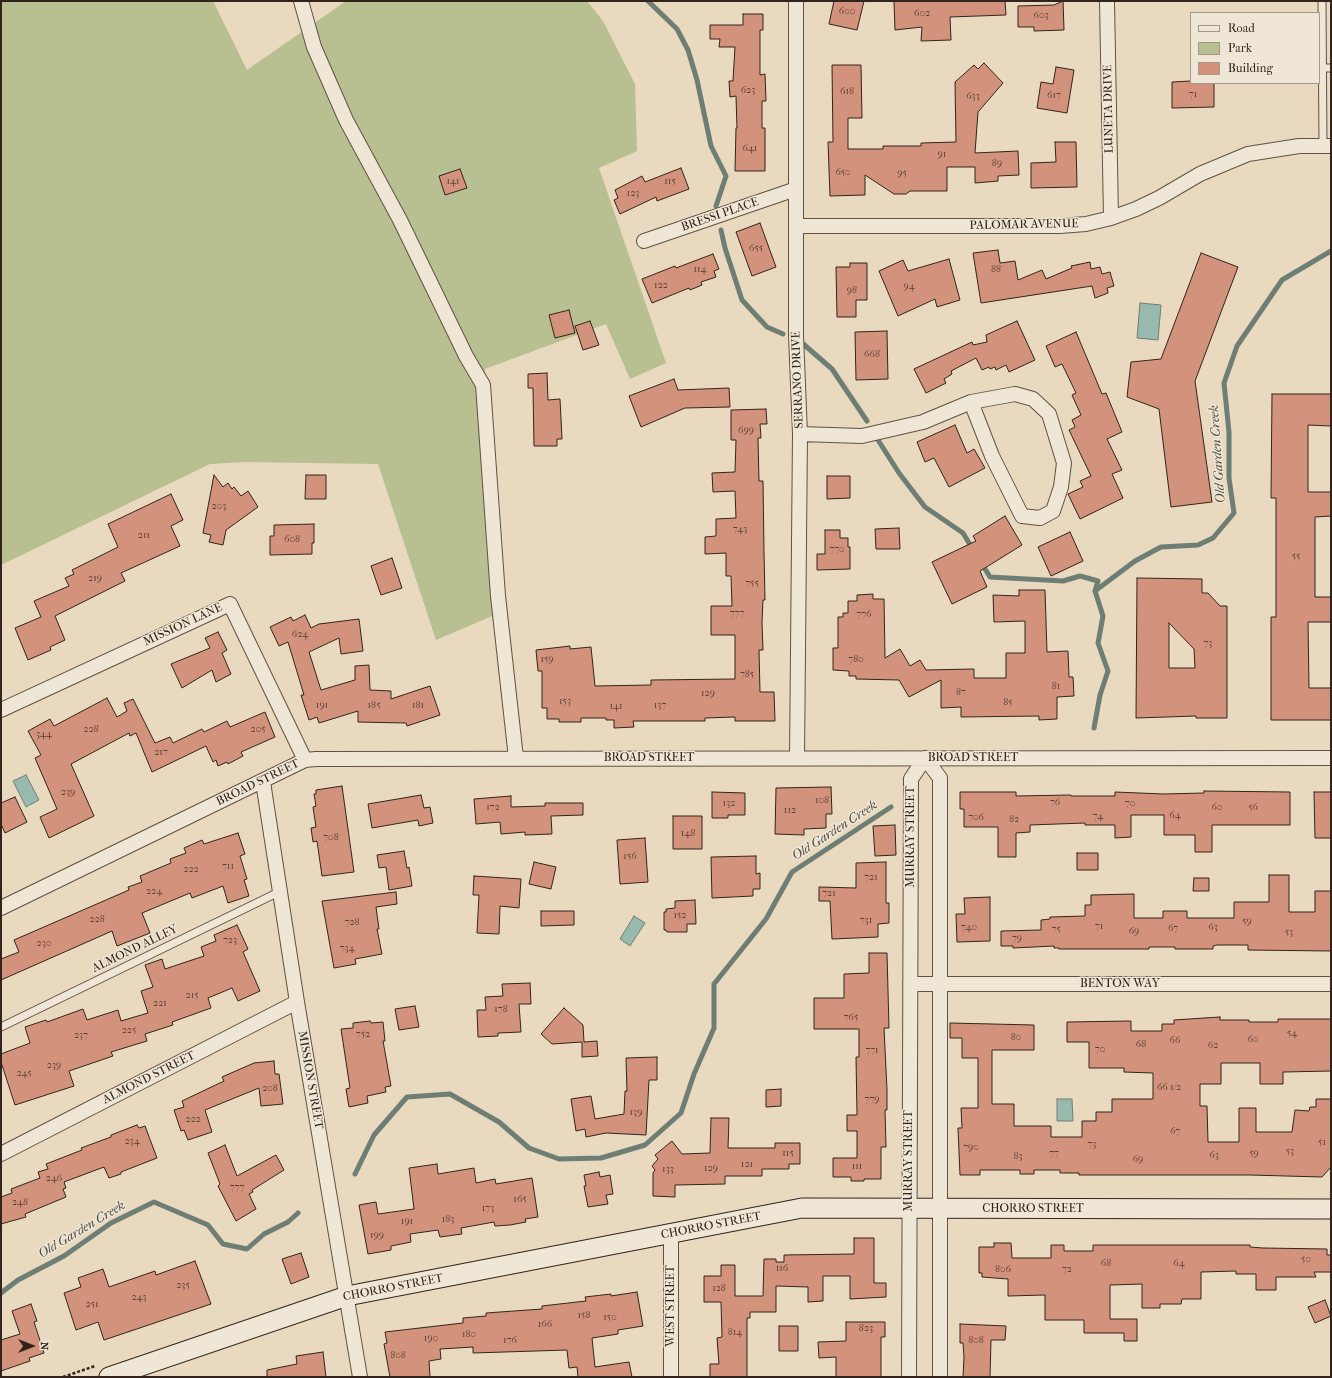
<!DOCTYPE html>
<style>
body{margin:0}
#map{position:relative;width:1332px;height:1378px;overflow:hidden;background:#e8d9bf;font-family:"IM FELL French Canon",serif}
canvas{display:block}
.frame{position:absolute;inset:0;border:2px solid #32241c;pointer-events:none}
.legend{position:absolute;left:1190px;top:12px;width:130px;height:72px;box-sizing:border-box;background:#f0e6d5;border:1px solid #a4988b;margin:0;padding:5px 7px;list-style:none;font-size:12px;color:#32241c}
.legend li{display:flex;align-items:center;gap:8px;height:20px}
.legend b{width:20px;border:1px solid #a4988b}
.north{position:absolute;left:12px;top:1326px;width:40px;height:40px;-webkit-text-stroke:3px #f0e6d5;paint-order:stroke;rotate:90deg;font-size:11px;font-weight:700;line-height:16px;text-align:center;color:#32241c}
.north::after{content:'';display:block;margin:auto;width:14px;height:18px;background:#32241c;clip-path:polygon(50% 0,100% 100%,50% 72%,0 100%)}
</style>
<div id="map">
<canvas width="1332" height="1378"></canvas>
<div class="frame"></div>
<ul class="legend">
<li><b style="height:5px;background:#f0e6d5"></b>Road</li>
<li><b style="height:11px;background:#b8bf90"></b>Park</li>
<li><b style="height:11px;background:#d3927c"></b>Building</li>
</ul>
<div class="north">N</div>
</div>
<script>
const ctx = document.querySelector('canvas').getContext('2d');
ctx.lineJoin = 'round';
function fill(path, color) { ctx.fillStyle = color; ctx.fill(path, 'evenodd'); }
const shape = rows => new Path2D(rows.map(r => 'M' + r).join(''));
function trace(path, color, width, dash) { ctx.strokeStyle = color; ctx.lineWidth = width; ctx.lineCap = dash ? 'butt' : 'round'; ctx.setLineDash(dash || []); ctx.stroke(path); }
function write(font, color, halo, rows, align = 'center') {
  ctx.font = font + ' "IM FELL French Canon",serif'; ctx.lineWidth = 3; ctx.setLineDash([]); ctx.textBaseline = 'middle'; ctx.strokeStyle = halo; ctx.fillStyle = color; for (const [text, x, y, turn = 0] of rows) {
    ctx.save(); ctx.translate(x, y); ctx.rotate((+turn || 0) * Math.PI / 180); ctx.textAlign = isNaN(turn) ? turn : align; if (halo) ctx.strokeText(text, 0, 0); ctx.fillText(text, 0, 0); ctx.restore();
  }
}
const green = shape([
 [1,1,213,1,247,70,346,1,587,1,603,21,635,84,637,151,599,168,666,363,630,379,606,324,485,369,497,614,436,640,378,464,245,462,210,464,1,565]
]);
const water = shape([
 [1140,303,1161,305,1158,340,1137,338,1140,303],
 [26,775,39,800,26,807,13,781,26,775],
 [634,916,645,923,630,946,620,939,634,916],
 [1057,1099,1072,1099,1073,1121,1057,1121,1057,1099]
]);
const stream = shape([
 [648,1,677,29,688,50,697,80,711,146,726,176,716,206],
 [721,230,725,248,742,300,767,327,783,334],
 [801,342,832,369,867,421],
 [878,440,899,473,925,507,963,533,972,548],
 [982,564,990,577,1063,581,1080,576,1098,581,1095,591,1103,616,1098,643,1108,671,1100,695,1094,728],
 [1095,591,1135,561,1161,547,1198,545,1213,538,1234,513,1229,478,1229,432,1224,383,1237,346,1282,280,1331,251],
 [355,1174,374,1135,407,1097,450,1094,499,1122,529,1148,559,1159,601,1158,645,1145,681,1113,694,1074,714,1028,714,984,766,919,792,872,891,807],
 [1,1293,18,1280,64,1256,111,1223,154,1202,208,1225,223,1244,247,1249,264,1234,288,1222,298,1213]
]);
const building = shape([
 [834,1,864,1,857,30,829,24,834,1],
 [894,1,1005,1,1006,15,950,17,951,40,921,41,922,27,895,30,894,1],
 [1063,1,1064,30,1034,31,1034,27,1018,27,1018,6,1054,5,1063,1],
 [743,14,763,14,763,30,760,30,760,75,765,74,766,101,762,101,762,128,765,128,765,171,735,171,736,128,737,128,736,96,730,97,729,81,733,81,735,47,719,47,720,39,710,39,710,25,743,25,743,14],
 [984,63,1003,83,978,112,975,153,1018,151,1019,175,998,176,998,181,975,183,975,167,947,167,947,191,910,191,906,194,894,194,865,175,865,195,830,196,828,142,833,142,832,65,861,65,862,118,848,118,848,149,883,149,883,146,921,146,921,143,956,142,955,82,974,65,978,69,984,63],
 [1056,67,1074,70,1067,113,1037,108,1041,82,1053,84,1056,67],
 [1191,81,1191,83,1214,83,1214,107,1172,108,1172,82,1191,81],
 [1055,142,1076,142,1077,187,1031,188,1031,163,1056,162,1055,142],
 [681,168,689,189,657,201,656,197,620,214,614,200,618,198,615,190,642,176,645,182,681,168],
 [460,169,467,188,445,195,439,176,460,169],
 [760,223,776,267,752,276,736,232,760,223],
 [998,250,1000,263,1015,261,1018,280,1042,270,1046,279,1072,268,1071,266,1090,262,1091,269,1100,267,1102,274,1110,272,1114,286,1107,288,1108,293,1095,298,1092,286,981,303,973,253,998,250],
 [1201,253,1238,267,1195,381,1212,502,1171,507,1159,409,1127,397,1131,362,1161,359,1201,253],
 [713,254,719,269,714,271,716,277,701,282,702,285,690,290,689,288,652,303,642,279,675,266,676,268,713,254],
 [949,259,960,300,937,307,935,299,898,316,879,271,903,260,908,271,949,259],
 [850,263,867,263,867,300,856,300,856,317,837,317,836,267,850,267,850,263],
 [569,310,575,333,555,338,549,315,569,310],
 [590,321,599,345,583,350,575,326,590,321],
 [1017,321,1035,360,1009,372,1006,365,996,370,995,367,990,369,989,367,982,370,976,358,951,371,952,374,944,379,946,383,926,393,914,369,972,342,973,345,987,342,986,335,1017,321],
 [887,331,888,379,856,380,855,332,887,331],
 [1076,332,1102,394,1106,393,1122,432,1107,439,1122,470,1112,474,1123,498,1080,519,1068,494,1083,487,1080,481,1091,476,1069,430,1075,427,1072,420,1081,415,1072,395,1076,393,1062,364,1055,367,1046,346,1076,332],
 [547,373,548,400,560,399,562,439,557,439,557,446,534,446,533,388,528,388,528,374,547,373],
 [674,379,678,390,729,388,730,407,685,408,641,427,629,396,674,379],
 [1272,394,1331,394,1331,426,1308,425,1308,492,1331,492,1331,516,1315,517,1315,597,1331,597,1331,622,1308,622,1309,688,1331,688,1331,720,1271,720,1271,617,1276,617,1276,498,1271,498,1272,394],
 [766,409,767,424,760,424,761,438,758,438,759,481,763,481,764,552,765,600,763,600,762,622,763,650,759,650,760,692,774,692,775,721,735,721,735,717,705,718,705,721,633,721,634,727,614,728,614,720,606,720,606,718,581,718,581,722,559,722,559,719,547,719,547,708,542,708,542,671,538,671,536,650,570,646,570,649,591,647,595,686,651,685,651,680,735,679,735,635,711,635,711,606,732,606,731,576,726,576,726,553,705,554,705,537,716,536,716,519,736,518,735,491,713,492,712,473,735,472,736,440,731,440,731,410,766,409],
 [955,425,967,453,974,449,985,468,949,487,934,458,925,462,917,442,955,425],
 [214,475,223,487,228,483,232,489,234,487,241,496,248,491,258,507,226,530,223,545,209,542,211,535,203,533,214,475],
 [306,475,326,475,326,499,305,499,306,475],
 [827,476,850,476,850,498,827,499,827,476],
 [171,494,183,520,171,526,180,546,121,573,125,581,55,616,65,640,50,647,51,650,28,660,15,628,41,617,34,601,69,586,65,578,74,574,72,570,118,547,108,524,171,494],
 [1005,516,1022,545,980,571,987,587,952,604,932,562,976,541,973,536,1005,516],
 [314,524,314,543,312,543,312,554,270,555,270,536,274,536,274,525,314,524],
 [899,528,900,549,876,549,875,529,899,528],
 [825,530,840,530,840,538,848,538,848,547,850,547,850,569,817,570,817,554,825,554,825,530],
 [1070,532,1083,561,1051,576,1038,547,1070,532],
 [392,558,402,588,381,595,371,566,392,558],
 [1137,578,1202,579,1202,593,1208,593,1220,606,1227,606,1227,718,1196,718,1196,716,1136,718,1137,578],
 [1169,623,1194,649,1195,668,1169,668,1169,623],
 [1019,590,1045,590,1047,652,1068,651,1069,677,1073,677,1074,696,1057,697,1057,719,1039,720,1039,716,961,717,961,707,941,708,941,680,909,697,899,680,856,679,856,676,849,676,849,671,833,670,833,648,838,648,838,617,843,617,843,613,848,613,848,601,857,601,857,595,873,594,873,599,884,599,885,658,900,649,910,666,920,660,926,670,974,669,974,678,1006,678,1006,653,1025,653,1025,621,994,622,993,595,1019,596,1019,590],
 [305,615,311,628,319,624,359,619,363,651,341,654,339,638,309,652,321,690,355,680,355,666,369,665,370,690,391,691,391,699,430,686,440,715,407,726,406,723,358,722,358,711,319,723,317,717,309,720,301,695,304,695,288,642,279,646,270,627,291,617,293,621,305,615],
 [218,632,227,650,222,653,231,674,216,682,212,670,182,688,171,664,210,648,205,638,218,632],
 [107,698,117,717,127,711,124,703,133,699,155,743,170,737,173,743,202,729,204,732,227,721,230,727,265,712,275,737,241,752,243,756,228,764,227,762,218,766,216,760,213,762,206,746,152,772,136,733,130,736,129,733,71,764,94,816,49,838,40,817,57,809,35,758,41,755,28,731,50,719,54,726,107,698],
 [342,786,354,872,322,876,317,841,313,842,311,828,316,827,313,807,316,806,314,794,316,794,316,790,342,786],
 [831,787,832,814,826,814,826,828,804,829,804,835,775,834,776,788,831,787],
 [1204,791,1290,792,1290,825,1212,825,1212,852,1195,852,1195,835,1164,835,1164,815,1131,815,1131,837,1115,838,1115,825,1085,825,1085,823,1030,825,1030,832,1016,833,1016,857,998,857,998,827,964,827,964,809,960,809,960,792,1016,792,1016,796,1071,795,1071,796,1115,796,1115,792,1164,794,1204,793,1204,791],
 [712,792,745,793,745,815,728,815,728,818,712,818,712,792],
 [1314,792,1331,792,1331,838,1315,838,1314,792],
 [421,795,424,808,430,807,433,823,419,826,418,820,372,828,368,804,421,795],
 [511,796,511,807,545,806,545,803,583,803,583,815,551,816,552,834,525,835,525,832,501,834,500,822,476,824,474,799,511,796],
 [15,797,27,822,5,833,1,824,1,803,15,797],
 [673,816,702,816,702,849,673,849,673,816],
 [895,825,896,855,875,856,873,826,895,825],
 [238,833,245,854,240,856,247,879,244,880,249,896,228,903,223,886,192,898,190,893,142,913,150,933,117,946,112,931,1,980,1,959,19,952,14,940,129,890,128,887,142,882,140,876,171,863,170,859,186,853,184,848,202,840,204,844,238,833],
 [645,838,648,882,620,884,617,840,645,838],
 [404,851,407,868,409,867,412,886,389,890,386,867,379,868,377,855,404,851],
 [1077,853,1098,853,1098,870,1077,870,1077,853],
 [756,856,756,874,760,873,760,889,753,889,753,896,712,898,711,857,756,856],
 [534,862,556,867,551,889,529,884,534,862],
 [886,862,886,903,889,903,889,923,878,924,878,937,832,939,830,901,819,901,819,887,856,888,856,863,886,862],
 [1269,875,1289,875,1289,912,1315,912,1315,891,1331,891,1331,951,1248,950,1248,945,1217,945,1213,946,1213,949,1175,949,1175,947,1149,947,1149,949,1059,949,1059,948,1054,948,1054,946,1013,948,1013,946,1001,946,1001,931,1041,930,1041,920,1050,919,1050,917,1085,916,1085,905,1091,905,1091,895,1134,894,1134,918,1163,918,1163,911,1187,911,1187,918,1234,918,1234,902,1269,902,1269,875],
 [474,876,521,879,519,908,500,906,499,934,477,933,479,895,473,895,474,876],
 [1194,878,1209,878,1209,891,1193,891,1194,878],
 [396,892,397,904,376,907,379,929,377,929,382,954,355,959,356,964,334,968,322,901,396,892],
 [990,897,990,941,957,942,956,914,965,914,964,898,990,897],
 [695,900,696,924,687,924,687,932,667,932,666,930,664,930,664,912,666,912,666,909,675,908,675,901,695,900],
 [541,911,574,911,574,925,541,926,541,911],
 [237,925,248,949,243,952,260,991,238,1001,232,988,208,998,211,1008,172,1022,173,1025,145,1034,147,1041,111,1052,113,1056,69,1071,74,1086,15,1105,1,1062,1,1054,30,1043,25,1027,46,1020,47,1022,83,1009,87,1020,118,1010,121,1021,148,1013,141,991,153,987,145,965,162,959,165,969,204,956,201,947,216,941,214,935,237,925],
 [869,953,887,953,889,1028,884,1028,887,1090,887,1110,885,1110,886,1147,881,1147,881,1179,864,1179,864,1181,851,1181,851,1177,833,1177,833,1158,857,1158,857,1131,847,1131,847,1115,857,1115,856,1057,859,1057,859,1029,814,1029,814,998,844,998,844,974,869,973,869,953],
 [530,983,531,1004,519,1004,521,1032,498,1033,498,1036,478,1037,477,1010,486,1010,485,997,503,996,502,984,530,983],
 [415,1006,419,1027,399,1030,395,1009,415,1006],
 [564,1008,583,1025,584,1042,597,1041,598,1056,582,1057,582,1042,552,1044,541,1034,564,1008],
 [1220,1017,1220,1020,1249,1020,1249,1022,1278,1022,1278,1019,1331,1019,1331,1071,1283,1072,1283,1084,1260,1084,1260,1063,1221,1063,1221,1084,1200,1084,1200,1106,1207,1106,1208,1142,1239,1142,1239,1108,1256,1108,1256,1132,1292,1132,1295,1110,1309,1111,1310,1107,1316,1107,1316,1099,1331,1099,1331,1167,1322,1177,1250,1175,1079,1175,1079,1173,1060,1173,1060,1170,1034,1170,1034,1174,1020,1174,1020,1170,980,1170,980,1175,960,1175,958,1128,962,1128,961,1108,978,1108,978,1058,962,1058,962,1038,950,1038,950,1023,1034,1025,1034,1050,992,1050,992,1104,1014,1104,1014,1126,1051,1126,1051,1137,1082,1137,1082,1121,1096,1121,1096,1112,1112,1112,1112,1099,1153,1099,1153,1073,1124,1072,1124,1068,1089,1068,1089,1042,1067,1042,1067,1022,1131,1021,1131,1031,1162,1031,1162,1024,1174,1024,1174,1020,1220,1017],
 [370,1021,371,1023,383,1022,385,1041,383,1041,391,1086,385,1087,386,1092,367,1096,368,1103,349,1107,346,1089,350,1088,341,1029,353,1028,353,1023,370,1021],
 [657,1057,657,1080,649,1080,646,1135,606,1133,586,1137,585,1129,576,1131,571,1099,591,1096,595,1119,624,1114,625,1091,627,1091,626,1058,657,1057],
 [274,1061,275,1074,279,1074,283,1104,261,1106,259,1088,205,1110,212,1132,188,1140,184,1130,181,1131,174,1110,184,1107,182,1101,224,1081,222,1077,254,1063,274,1061],
 [781,1089,781,1106,766,1107,766,1090,781,1089],
 [711,1118,729,1118,728,1148,775,1148,775,1143,800,1143,800,1164,789,1164,789,1169,762,1169,762,1176,725,1176,725,1184,675,1185,675,1197,653,1196,653,1173,655,1170,652,1166,658,1159,655,1155,672,1141,682,1154,710,1153,711,1118],
 [137,1125,139,1128,145,1126,157,1158,121,1172,121,1174,109,1178,104,1167,64,1182,66,1188,63,1189,66,1197,25,1214,26,1217,1,1224,1,1197,12,1193,11,1189,40,1178,38,1172,48,1169,46,1164,82,1150,81,1148,111,1137,111,1135,137,1125],
 [225,1145,237,1176,276,1155,284,1170,252,1190,253,1192,249,1194,256,1209,236,1221,218,1186,220,1184,208,1153,225,1145],
 [437,1164,438,1174,474,1168,476,1183,495,1179,496,1184,532,1178,538,1217,525,1219,526,1222,510,1225,495,1226,494,1222,461,1228,462,1234,440,1237,438,1230,410,1234,411,1242,391,1246,391,1250,368,1254,359,1205,376,1202,378,1214,414,1209,409,1168,437,1164],
 [599,1172,600,1177,610,1175,613,1194,606,1195,608,1204,588,1207,584,1186,586,1186,584,1175,599,1172],
 [854,1238,874,1238,874,1283,886,1283,886,1297,850,1299,850,1276,823,1276,823,1301,808,1302,808,1287,776,1286,776,1312,750,1312,750,1318,747,1318,747,1377,710,1377,710,1364,719,1364,717,1338,722,1337,721,1302,704,1302,704,1276,721,1276,721,1265,735,1265,735,1296,763,1296,764,1259,776,1259,776,1262,784,1262,784,1255,854,1254,854,1238],
 [994,1243,1011,1243,1012,1258,1051,1258,1051,1245,1064,1245,1064,1251,1093,1251,1093,1245,1250,1245,1250,1247,1263,1248,1327,1249,1327,1255,1331,1255,1331,1272,1314,1272,1316,1277,1276,1277,1276,1290,1256,1290,1256,1274,1236,1274,1236,1271,1201,1272,1201,1299,1182,1299,1181,1304,1160,1304,1160,1308,1142,1308,1142,1284,1110,1285,1110,1319,1137,1319,1137,1341,1124,1341,1124,1333,1084,1333,1084,1320,1045,1320,1045,1295,1008,1296,1008,1279,982,1277,982,1273,979,1273,979,1247,994,1247,994,1243],
 [301,1253,309,1277,291,1284,282,1259,301,1253],
 [195,1261,211,1304,104,1340,98,1322,76,1330,64,1293,81,1287,78,1278,103,1269,109,1287,155,1271,156,1275,195,1261],
 [637,1292,643,1326,618,1330,618,1334,592,1338,595,1367,629,1362,632,1377,578,1377,577,1367,569,1368,567,1350,473,1353,473,1347,440,1349,441,1359,429,1361,430,1377,390,1377,384,1344,387,1343,385,1332,463,1323,463,1318,486,1316,486,1313,542,1309,542,1306,586,1301,585,1297,611,1294,611,1296,637,1292],
 [1325,1300,1331,1316,1315,1323,1308,1307,1325,1300],
 [31,1304,37,1321,34,1322,44,1353,29,1358,30,1361,1,1371,1,1340,20,1334,12,1311,31,1304],
 [846,1322,885,1322,885,1337,881,1337,881,1377,836,1377,836,1357,819,1358,818,1342,846,1341,846,1322],
 [960,1324,1006,1326,1005,1340,991,1340,990,1377,963,1377,964,1357,963,1343,960,1343,960,1324],
 [779,1326,798,1326,798,1351,779,1351,779,1326],
 [323,1352,326,1377,267,1377,267,1370,297,1364,296,1356,323,1352]
]);
const path = shape([
 [63,1377,95,1366]
]);
const lane = shape([
 [1322,1,1323,146],
 [1321,68,1331,68],
 [1,1027,279,892]
]);
const street = shape([
 [301,1,314,47,346,120,400,220,466,356,483,385,498,596,516,758],
 [796,1,796,335,800,434,797,758],
 [1107,1,1111,218],
 [796,226,1060,226,1086,224,1111,218,1136,209,1159,198,1200,174,1248,154,1299,146,1331,146],
 [644,241,796,189],
 [1015,394,1033,399,1049,414,1064,463,1061,487,1053,511,1040,518,1022,516,992,456,971,402,1015,394],
 [800,434,862,436,923,422,971,402],
 [1,710,230,604,305,760],
 [263,782,297,1002,360,1377],
 [1,908,305,760,316,759,1331,758],
 [910,984,1331,984],
 [1,1154,297,1002],
 [671,1234,671,1377],
 [909,1377,911,779,925,758,940,778,940,1377]
]);
const secondary = shape([
 [109,1377,347,1296,802,1208,1331,1209]
]);
const numberNames = [
 ["600",847,12],
 ["602",922,14],
 ["603",1041,16],
 ["623",748,91],
 ["618",847,92],
 ["71",1193,95],
 ["617",1054,96],
 ["633",973,97],
 ["641",750,149],
 ["91",942,155],
 ["89",997,164],
 ["650",843,173],
 ["95",902,174],
 ["141",453,182],
 ["115",670,182],
 ["123",633,194],
 ["655",756,249],
 ["114",700,270],
 ["88",996,270],
 ["122",661,286],
 ["94",909,287],
 ["98",852,291],
 ["668",872,355],
 ["699",746,431],
 ["203",219,507],
 ["743",740,530],
 ["211",144,536],
 ["608",292,540],
 ["770",837,550],
 ["55",1296,557],
 ["219",95,579],
 ["755",752,584],
 ["777",737,614],
 ["776",864,615],
 ["624",300,635],
 ["73",1208,644],
 ["159",547,660],
 ["780",856,660],
 ["785",747,675],
 ["81",1056,687],
 ["87",961,693],
 ["129",708,694],
 ["153",565,702],
 ["85",1008,703],
 ["191",322,706],
 ["185",374,706],
 ["181",418,706],
 ["137",660,706],
 ["141",616,707],
 ["228",91,730],
 ["205",258,730],
 ["344",44,735],
 ["217",161,753],
 ["239",68,793],
 ["108",822,801],
 ["76",1055,803],
 ["132",729,804],
 ["70",1130,804],
 ["172",493,808],
 ["60",1217,808],
 ["56",1253,808],
 ["112",790,811],
 ["64",1175,816],
 ["74",1098,817],
 ["706",976,818],
 ["82",1014,820],
 ["148",688,834],
 ["708",331,838],
 ["156",630,857],
 ["711",228,867],
 ["222",191,870],
 ["721",871,878],
 ["224",154,892],
 ["721",829,894],
 ["152",680,916],
 ["228",97,920],
 ["731",866,921],
 ["59",1247,922],
 ["728",352,923],
 ["71",1099,927],
 ["740",969,928],
 ["63",1213,928],
 ["67",1173,929],
 ["75",1056,930],
 ["69",1134,932],
 ["53",1289,933],
 ["79",1017,939],
 ["723",230,941],
 ["230",44,944],
 ["734",347,949],
 ["215",192,996],
 ["221",160,1004],
 ["178",501,1010],
 ["765",851,1018],
 ["225",129,1031],
 ["54",1292,1034],
 ["752",363,1035],
 ["237",81,1036],
 ["80",1016,1038],
 ["60",1253,1040],
 ["66",1175,1041],
 ["68",1141,1045],
 ["62",1213,1046],
 ["70",1100,1050],
 ["771",872,1051],
 ["239",54,1066],
 ["245",24,1074],
 ["66 1/2",1169,1088],
 ["208",270,1089],
 ["779",872,1100],
 ["139",636,1113],
 ["222",193,1120],
 ["67",1175,1132],
 ["234",132,1142],
 ["51",1322,1143],
 ["73",1092,1145],
 ["790",971,1148],
 ["53",1290,1152],
 ["115",788,1154],
 ["77",1054,1154],
 ["59",1254,1154],
 ["63",1214,1156],
 ["83",1018,1157],
 ["69",1138,1160],
 ["121",747,1165],
 ["111",857,1167],
 ["129",711,1169],
 ["133",668,1170],
 ["246",54,1179],
 ["777",237,1188],
 ["165",520,1200],
 ["248",20,1203],
 ["173",488,1209],
 ["183",448,1220],
 ["191",407,1222],
 ["199",377,1236],
 ["50",1306,1260],
 ["68",1106,1264],
 ["64",1179,1264],
 ["116",782,1269],
 ["806",1003,1270],
 ["72",1067,1270],
 ["235",183,1286],
 ["128",719,1289],
 ["243",139,1298],
 ["251",92,1305],
 ["158",584,1316],
 ["150",610,1318],
 ["166",545,1325],
 ["823",866,1329],
 ["814",735,1333],
 ["180",469,1335],
 ["190",431,1339],
 ["176",510,1341],
 ["808",976,1341],
 ["808",398,1356]
];
const streetNames = [
 ["LUNETA DRIVE",1109,109,-91],
 ["BRESSI PLACE",720,215,-19],
 ["PALOMAR AVENUE",1024,225,-1],
 ["SERRANO DRIVE",798,380,-92],
 ["MISSION LANE",183,625,-25],
 ["BROAD STREET",649,758],
 ["BROAD STREET",973,758],
 ["BROAD STREET",258,783,-26],
 ["MURRAY STREET",911,837,-90],
 ["ALMOND ALLEY",135,949,-26],
 ["BENTON WAY",1120,984],
 ["ALMOND STREET",149,1078,-27],
 ["MISSION STREET",310,1080,80],
 ["MURRAY STREET",909,1161,-90],
 ["CHORRO STREET",1033,1209],
 ["CHORRO STREET",711,1226,-11],
 ["CHORRO STREET",393,1288,-11],
 ["WEST STREET",671,1306,-90]
];
const waterNames = [
 ["Old Garden Creek",1218,454,-94],
 ["Old Garden Creek",835,831,-33],
 ["Old Garden Creek",82,1230,-31]
];
fill(green, '#b8bf90');
fill(water, '#98baae');
trace(water, '#6f7e74', 1);
trace(stream, '#6f7e74', 5);
fill(building, '#d3927c');
trace(building, '#32241c', 1);
trace(lane, '#605145', 9);
trace(street, '#605145', 16);
trace(secondary, '#32241c', 21);
trace(path, '#32241c', 2.5, [3, 2]);
trace(lane, '#f0e6d5', 7);
trace(street, '#f0e6d5', 14);
trace(secondary, '#f0e6d5', 19);
write('10px', '#5a4034', null, numberNames);
write('12px', '#32241c', '#f0e6d5', streetNames);
write('italic 13px', '#4c4a40', '#f0e6d5', waterNames);
</script>
